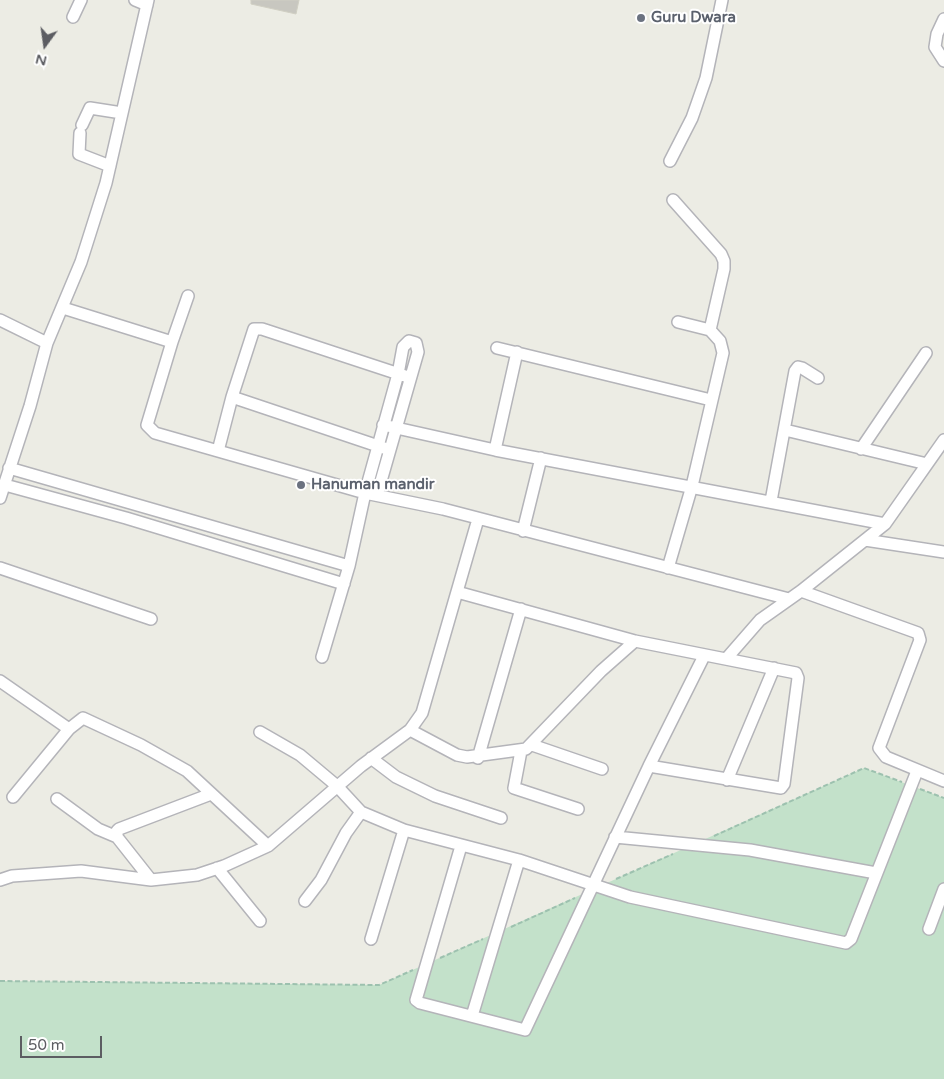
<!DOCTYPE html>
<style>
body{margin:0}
#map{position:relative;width:944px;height:1079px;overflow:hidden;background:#ecece4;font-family:"Varela Round",sans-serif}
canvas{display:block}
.north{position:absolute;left:20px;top:20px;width:50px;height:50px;-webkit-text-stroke:4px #fff;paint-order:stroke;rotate:194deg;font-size:14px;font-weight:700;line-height:20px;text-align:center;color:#5c5d62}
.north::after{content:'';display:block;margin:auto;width:18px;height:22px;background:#5c5d62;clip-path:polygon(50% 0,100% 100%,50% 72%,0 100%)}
.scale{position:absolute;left:20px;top:1036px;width:82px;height:22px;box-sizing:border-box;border:2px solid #5c5d62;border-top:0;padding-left:6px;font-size:15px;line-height:18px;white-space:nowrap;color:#5c5d62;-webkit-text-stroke:4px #fff;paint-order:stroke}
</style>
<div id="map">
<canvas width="944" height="1079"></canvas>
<div class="north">N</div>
<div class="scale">50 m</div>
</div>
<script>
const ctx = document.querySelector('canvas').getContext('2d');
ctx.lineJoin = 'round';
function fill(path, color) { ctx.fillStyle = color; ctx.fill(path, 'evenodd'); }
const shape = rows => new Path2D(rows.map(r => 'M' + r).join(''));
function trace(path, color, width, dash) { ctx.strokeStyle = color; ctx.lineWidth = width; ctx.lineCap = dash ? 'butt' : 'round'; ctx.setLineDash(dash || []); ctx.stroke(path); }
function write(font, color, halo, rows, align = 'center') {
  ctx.font = font + ' "Varela Round",sans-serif'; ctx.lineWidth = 4; ctx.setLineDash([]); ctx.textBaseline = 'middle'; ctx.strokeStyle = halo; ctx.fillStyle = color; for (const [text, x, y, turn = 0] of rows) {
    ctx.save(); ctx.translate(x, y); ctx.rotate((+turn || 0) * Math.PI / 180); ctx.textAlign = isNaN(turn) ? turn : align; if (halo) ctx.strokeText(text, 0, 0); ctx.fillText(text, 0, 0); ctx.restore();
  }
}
const green = shape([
 [864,768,944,798,944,1079,0,1079,0,981,379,985]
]);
const building = shape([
 [251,0,299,0,296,14,251,4,251,0]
]);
const path = shape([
 [920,789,944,798],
 [714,836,864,768,902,782],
 [616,879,673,854],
 [511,927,575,898],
 [440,958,483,939],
 [0,981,379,985,413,970]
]);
const minor = shape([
 [135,0,147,5],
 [73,17,81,0],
 [944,19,937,34,935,47,944,61],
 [82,125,90,108,122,113],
 [80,133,79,154,110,166],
 [670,161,692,118,706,78,722,0],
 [673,200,721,254,724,261,724,269,710,330],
 [188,296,172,342,147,425,155,433,365,493,443,509,789,599],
 [63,308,172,342],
 [0,320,47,343],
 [497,348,711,400],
 [232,397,384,448],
 [383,425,495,450,885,524],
 [785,430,927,464],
 [861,449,926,353],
 [495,450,517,352],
 [218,451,232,397,254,329,262,329,405,376],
 [9,468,349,566],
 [5,485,126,518,344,584],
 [0,498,30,406,47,343,81,262,106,183,148,0],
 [771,501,795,371,798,367,802,368,818,378],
 [523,531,541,458],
 [865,540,944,552],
 [0,568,151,619],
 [668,568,692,486,723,353,720,341,710,330,678,322],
 [801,591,918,633,920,640,879,748,886,757,944,781],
 [457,592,635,641,796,673,798,678,784,784,781,788,649,766],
 [322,657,349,566,365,493,398,374,403,347,409,341,416,343,418,352,377,495],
 [726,659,760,620,801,591,885,524,944,440],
 [0,681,69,729],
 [410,730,457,755,467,757,526,749,601,671,635,641],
 [260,732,300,755,337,786,361,812,404,830,519,860,630,897,846,943,851,939,917,771],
 [532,745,602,769],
 [521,751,514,788,578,809],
 [371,758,396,777,435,796,501,818],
 [478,758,521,609],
 [727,780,774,668],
 [13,797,69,729,83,718,141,745,187,771,268,846],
 [57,799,98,829,117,837],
 [615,837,750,850,876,873],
 [461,846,416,1000,420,1003,525,1030,649,766,704,656],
 [217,868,260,921],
 [0,880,12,876,81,871,151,880,197,875,224,866,268,846,361,766,410,730,422,713,478,519],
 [151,880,117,837,117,831,119,829,211,794],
 [305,901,321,880,346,833,361,812],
 [929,929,944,889],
 [371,939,404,830],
 [472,1016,519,860]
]);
const markers = [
 [641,18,5,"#6b7280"],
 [301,485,5,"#6b7280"]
];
const worshipNames = [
 ["Guru Dwara",651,18],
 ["Hanuman mandir",311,485]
];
fill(green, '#c3e1ca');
fill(building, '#c8c7c0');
trace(building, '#d0cfc3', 1);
trace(minor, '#b4b4b9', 14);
trace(path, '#9dc1af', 2, [5, 2.5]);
trace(minor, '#fff', 11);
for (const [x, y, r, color] of markers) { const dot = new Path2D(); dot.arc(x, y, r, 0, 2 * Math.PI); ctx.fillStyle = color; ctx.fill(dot); trace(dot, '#fff', 2); }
write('bold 15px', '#5b616d', '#fff', worshipNames, 'left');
</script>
